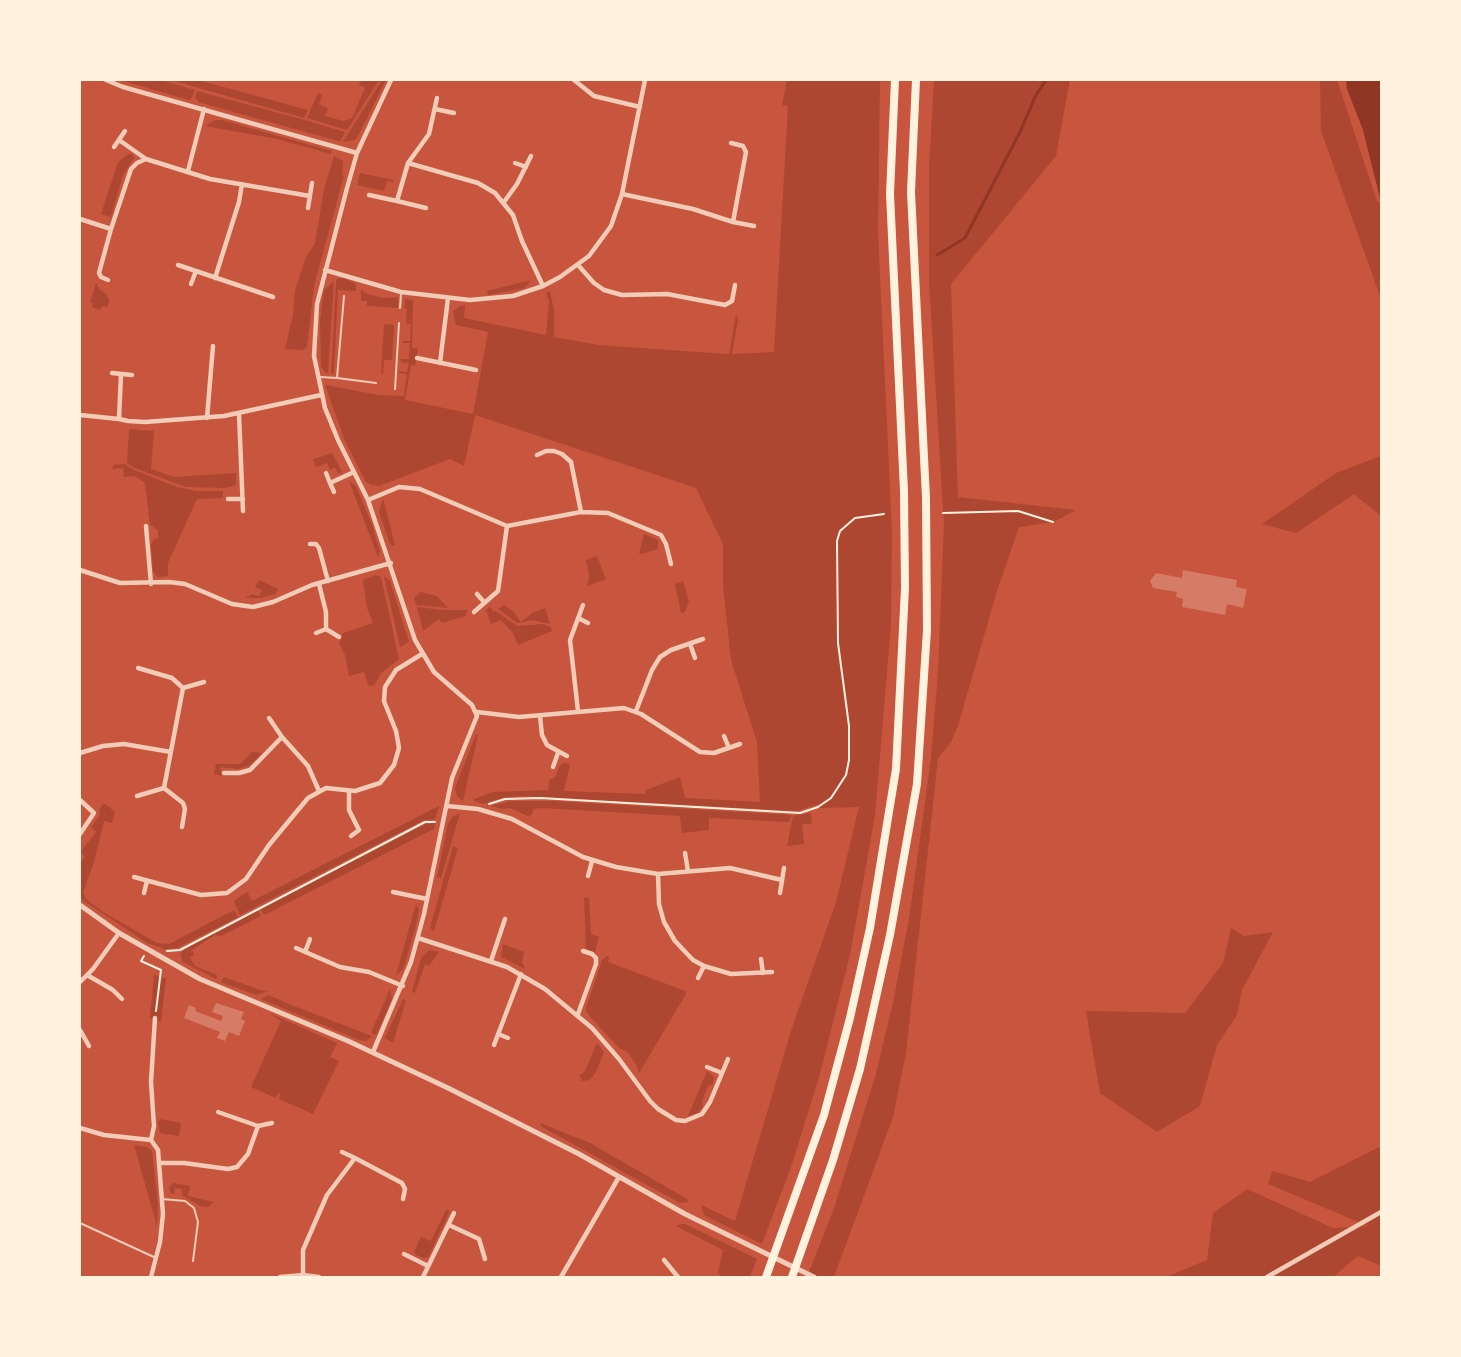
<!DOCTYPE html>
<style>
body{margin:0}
#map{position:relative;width:1461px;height:1357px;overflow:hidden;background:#c8553d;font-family:"Work Sans",sans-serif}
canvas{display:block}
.frame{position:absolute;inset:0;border:81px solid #fff3e0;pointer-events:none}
</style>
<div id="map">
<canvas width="1461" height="1357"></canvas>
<div class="frame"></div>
</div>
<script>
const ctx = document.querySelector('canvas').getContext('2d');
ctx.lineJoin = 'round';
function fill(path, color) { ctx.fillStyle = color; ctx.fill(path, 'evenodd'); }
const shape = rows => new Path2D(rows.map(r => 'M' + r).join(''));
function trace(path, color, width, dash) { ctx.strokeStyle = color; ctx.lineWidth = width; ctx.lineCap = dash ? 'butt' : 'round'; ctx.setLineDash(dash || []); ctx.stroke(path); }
const green = shape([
 [120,80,160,80,195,90,192,98,189,100],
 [171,80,198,80,308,110,304,118],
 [361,80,379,80,347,130,307,118,318,93,322,95,319,104,328,108,325,116,343,121,352,118,365,88,359,85],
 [382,80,386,80,359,134,355,140,343,142],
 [787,80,880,80,878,231,892,533,891,625,875,815,850,955,820,1074,791,1167,762,1244,704,1215,701,1205,735,1221,791,1031,836,902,859,807,819,808,819,804,796,811,521,796,505,797,483,804,474,801,474,799,493,792,548,790,549,780,555,777,560,765,564,763,570,764,564,791,645,794,646,790,680,777,685,798,760,802,757,742,731,660,723,586,723,544,696,488,475,415,464,466,450,459,379,486,372,485,366,482,345,441,325,385,379,395,404,396,407,374,399,373,400,371,407,372,409,363,401,362,401,359,409,359,410,343,403,343,403,341,410,341,411,324,406,323,407,309,404,308,405,299,413,300,412,348,418,349,415,366,411,365,405,400,473,414,488,332,456,325,453,311,460,306,465,306,464,318,546,335,549,301,546,293,550,291,554,310,554,337,599,345,726,354,729,354,736,314,738,320,732,354,774,352,788,106,782,105],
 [934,80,1070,80,1056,156,951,284,958,497,1076,510,1053,522,1019,527,997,591,958,726,951,742,938,758,906,1053,893,1117,834,1277,807,1277,833,1211,875,1077,893,1003,909,919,931,758,938,672,944,525,929,281,929,168],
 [1320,80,1337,80,1377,201,1381,203,1381,299,1321,131],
 [197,91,305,120,345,132,340,141,338,141,198,102,198,100,195,99],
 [216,120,222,120,332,151,331,154,277,139,205,126],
 [128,154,132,154,134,158,123,175,111,217,101,214,118,162],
 [334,156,343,161,342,175,344,176,314,286,307,347,303,350,285,349,293,315,295,290,306,257,315,243,324,189],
 [360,173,394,180,393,182,387,181,384,191,357,185],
 [343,278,356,284,356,291,338,290,334,373,331,373,336,283,337,279],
 [531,280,525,288,488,295,487,291],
 [334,281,328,373,326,373,321,367,320,321,324,290],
 [96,283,100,290,108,295,107,298,110,299,107,307,102,306,100,310,92,307,93,303,90,302],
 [361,289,365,293,382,298,398,297,398,308,367,306,367,301,361,301],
 [384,324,394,325,392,360,384,360,383,374,381,374],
 [129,429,154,431,151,469,174,477,236,473,236,485,225,488,186,487,132,467,127,462],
 [332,453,342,472,339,474,335,468,330,470,327,463,316,467,313,459],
 [1381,456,1381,516,1354,494,1296,533,1262,524,1336,473],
 [125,464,132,469,177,487,196,491,223,491,223,498,197,499,168,563,168,576,157,577,153,571,151,545,154,539,158,538,158,530,150,525,145,483,135,476,124,477,123,468,112,469,114,465],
 [349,481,356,486,371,522,380,551,378,557],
 [383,498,395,545,393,546,390,544,379,512],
 [644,534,658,540,658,549,642,554,639,553],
 [597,556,606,579,587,586,589,576,586,560],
 [376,575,381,577,399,659,381,673,374,686,368,685,364,672,349,676,345,655,339,643,343,633,373,623,367,608,363,580],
 [384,576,390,581,409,642,400,647],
 [259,580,278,589,275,594,261,598,245,598,252,594,259,596,262,590,255,587],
 [683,581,689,601,685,612,681,613,675,584],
 [421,592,437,596,448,608,416,605,414,598],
 [504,605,514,612,521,622,532,613,545,608,550,624,533,620,517,623,498,609],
 [417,607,444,610,468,610,465,616,442,623,439,619,423,631],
 [490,607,494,612,496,611,517,626,543,624,551,627,552,631,518,645,513,633,501,620,491,624,486,610],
 [476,734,478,735,463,801,457,796,455,788],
 [252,752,262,753,250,765,238,769,220,767,222,776,214,774,216,764,240,764],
 [512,801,553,801,791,815,789,822,709,818,709,830,682,833,680,816,542,808,534,809,530,817,510,808,503,809,490,806],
 [104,803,115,812,112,823,104,821,94,862,83,893,86,899,103,912,157,943,169,944,234,910,238,917,177,948,165,949,147,943,84,901,80,896,80,863,85,857,80,850,82,850,96,832,91,827,100,815,99,809],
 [439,806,435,819,424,820,240,915,234,901,247,892,252,901],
 [460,813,441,878,437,877,448,824,452,817],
 [811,813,812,824,802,824,804,844,787,846,793,816],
 [435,823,434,829,264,915,260,909,425,824],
 [453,846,458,848,434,931,430,928],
 [584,897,589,898,591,934,599,937,595,952,586,949],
 [416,904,419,910,415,929,403,969,396,975],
 [258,910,261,916,221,936,215,935,192,950,194,955,190,957,195,966,217,975,216,979,183,962,180,954,185,949],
 [1231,928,1244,936,1273,932,1242,990,1237,1015,1217,1045,1200,1106,1157,1132,1100,1093,1086,1011,1185,1013,1223,963],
 [503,944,524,952,522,962,525,969,501,957],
 [429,950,439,952,429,966,425,964,415,993,412,992,421,958],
 [607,956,609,957,608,962,685,991,686,994,639,1073,636,1064,626,1051,619,1048,587,1013,586,1008,602,960],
 [154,975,158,976,158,979,166,978,161,1022,150,1018],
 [224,977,260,990,268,991,256,995,221,982],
 [390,989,392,999,376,1035,371,1033],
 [268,995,294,1006,372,1036,366,1041,357,1039,261,999],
 [403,999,406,1000,393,1043,385,1038],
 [269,1013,337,1043,330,1057,339,1061,313,1114,279,1099,280,1094,278,1093,276,1098,251,1087,281,1021],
 [597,1043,604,1052,596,1072,590,1080,581,1081,582,1078,579,1076,585,1071],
 [707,1071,714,1077,713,1084,708,1086,702,1101,703,1107,697,1113,688,1116],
 [160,1119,181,1123,179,1136,160,1133,158,1123],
 [540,1123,590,1143,689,1200,688,1202,680,1203,542,1127],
 [134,1145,147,1147,152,1151,158,1205,157,1226],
 [1381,1146,1381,1266,1358,1256,1333,1277,1166,1277,1207,1260,1213,1213,1247,1189,1333,1228,1368,1226,1268,1184,1272,1171,1310,1182],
 [173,1183,190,1186,188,1196,213,1202,208,1207,200,1206,182,1195,182,1189,175,1188,174,1194,171,1193,169,1188],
 [446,1210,450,1211,428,1257,424,1258,416,1255,414,1252,421,1237,431,1241],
 [681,1224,685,1224,757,1259,750,1277,721,1277,718,1272,723,1250,676,1226]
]);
const water = shape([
 [1346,80,1381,80,1381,202,1363,130,1347,89]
]);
const stream = shape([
 [937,255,965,238,1020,132,1036,95,1046,80]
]);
const building = shape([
 [1183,570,1237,580,1236,587,1247,589,1243,608,1227,604,1225,615,1182,607,1183,599,1176,597,1177,592,1153,588,1150,581,1156,573,1182,578],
 [216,1003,244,1012,241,1019,245,1021,239,1036,229,1032,225,1041,217,1038,220,1032,184,1018,189,1005,196,1008,195,1011,221,1021,223,1016,212,1012]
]);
const path = shape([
 [943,513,1018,511,1053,522],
 [489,804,505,799,540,798,800,813,818,807,831,798,846,775,849,760,849,726,838,643,837,541,840,531,855,518,884,514],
 [167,951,180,950,425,822,435,822],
 [144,956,141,961,161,970,156,1011]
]);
const service = shape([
 [400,308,401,294],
 [320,377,337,378,344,296],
 [337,378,376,383],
 [395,389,399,323],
 [162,1199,185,1201,194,1208,198,1222,193,1261],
 [80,1223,156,1258]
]);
const minor = shape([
 [106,80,123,87,357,153],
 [574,80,594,96,640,107],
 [437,98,429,134,408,163,478,183,495,193,513,215,522,241,543,286],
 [435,109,454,113],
 [119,140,146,159],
 [114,147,125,131],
 [408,163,397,201,426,208],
 [515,163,526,167],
 [188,171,204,109],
 [622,194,693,209,733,222,746,152,743,146,731,143],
 [369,195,397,201],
 [504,202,517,184,531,156],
 [308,208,312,183],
 [80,219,111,229,131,169,137,163,146,159,210,179,310,196],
 [733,222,754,226],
 [178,265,273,297],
 [578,265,594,283,604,290,622,295,667,294,725,305,732,301,735,285],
 [325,270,401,292,470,300,513,296,543,286,560,277,589,256,611,226,622,194,645,80],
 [215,278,239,202,242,184],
 [108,280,101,277,99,273,111,229],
 [191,284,196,271],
 [417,358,476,370],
 [440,363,448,298],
 [112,373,132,375],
 [121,374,119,419,128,421,145,422,224,416,321,395],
 [239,414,243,511],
 [80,415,119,419],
 [207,418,213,346],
 [537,455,546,451,554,451,562,454,571,462,581,512],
 [326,473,330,483,354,472],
 [330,483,334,492],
 [228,499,243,499],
 [368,500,399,487,420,489,507,526,581,512,608,513,661,535,666,544,671,564],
 [146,526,151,584],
 [310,544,316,544,319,548,328,581],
 [80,570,120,583,169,582,185,584,232,604,253,607,273,602,312,585,391,563],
 [319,584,326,612,326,629],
 [477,594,484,602],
 [474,612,498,591,507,526],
 [578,618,588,623],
 [316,633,326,629,339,637],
 [690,644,695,658],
 [138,668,172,678,183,688,164,788,183,803,185,809,182,827],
 [183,688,204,682],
 [578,711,570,640,583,605],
 [636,711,652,670,660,657,671,650,703,639],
 [477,712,519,717,624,708,641,714,700,752,714,753,740,744],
 [540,716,542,735,547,745,567,756],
 [724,736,729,748],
 [282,737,308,766,319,791],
 [80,753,103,746,124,744,171,752],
 [553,767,558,753],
 [224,773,239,773,250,770,282,737,269,718],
 [349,791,349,810,359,830,351,836],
 [137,796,164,788],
 [447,806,478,809,512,819,583,857,616,867,658,874,730,868,782,880],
 [80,834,94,813,80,800],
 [685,853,688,871],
 [658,874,659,904,664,922,675,941,693,960,704,966,731,974,772,972],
 [588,876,592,861],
 [134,877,201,895,227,893,246,879,269,845,308,798,326,788,355,791,380,783,394,765,399,748,396,731,384,701,385,687,396,670,422,654],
 [393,892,427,899],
 [144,893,147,881],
 [780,893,784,868],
 [418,938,507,967,545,989,592,1028,619,1059,650,1101,658,1109,676,1120,685,1121,702,1114,710,1102,728,1059],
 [296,948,340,967,369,972,403,986],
 [305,952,310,939],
 [761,959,763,973],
 [491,961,505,919],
 [87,975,113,990,122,999],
 [698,978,704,966],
 [80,982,93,969,119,933],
 [578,1014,596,964,596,958,592,954,583,951],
 [80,1030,89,1046],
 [498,1034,508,1038],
 [494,1045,521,974],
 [373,1052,411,962,424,914,452,778,477,716,472,705,434,672,415,640,368,500,338,440,325,408,314,356,317,304,347,188,357,153,391,80],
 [707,1067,722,1073],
 [218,1112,258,1126,272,1123],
 [80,1128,104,1135,151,1140],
 [342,1152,355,1158],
 [159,1163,184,1163,228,1169,237,1167,248,1154,258,1126],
 [449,1225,479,1239,485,1259],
 [404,1254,428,1266],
 [664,1260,678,1277],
 [303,1275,303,1250,327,1195,355,1158,402,1183,405,1189,403,1199],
 [151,1277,160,1242,163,1214,158,1150,151,1140,154,1126,151,1082,155,1018],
 [280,1277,303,1275,319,1277],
 [423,1277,454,1213],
 [561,1277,619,1177],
 [1267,1277,1381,1212]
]);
const tertiary = shape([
 [80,905,119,933,200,979,348,1041,448,1088,579,1154,685,1214,814,1277]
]);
const motorway = shape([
 [766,1277,824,1115,850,1018,870,928,896,769,905,588,904,491,890,194,895,80],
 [792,1277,833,1160,860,1069,890,935,917,784,927,630,926,498,911,192,916,80]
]);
fill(green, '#ae4732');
fill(water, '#8f3625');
trace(stream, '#8f3625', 3);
fill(building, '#d67c66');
trace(path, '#fff3e0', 2);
trace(service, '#f1ccb7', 2);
trace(minor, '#f1ccb7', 4.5);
trace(tertiary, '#f1ccb7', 5);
trace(motorway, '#fff3e0', 8);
</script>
